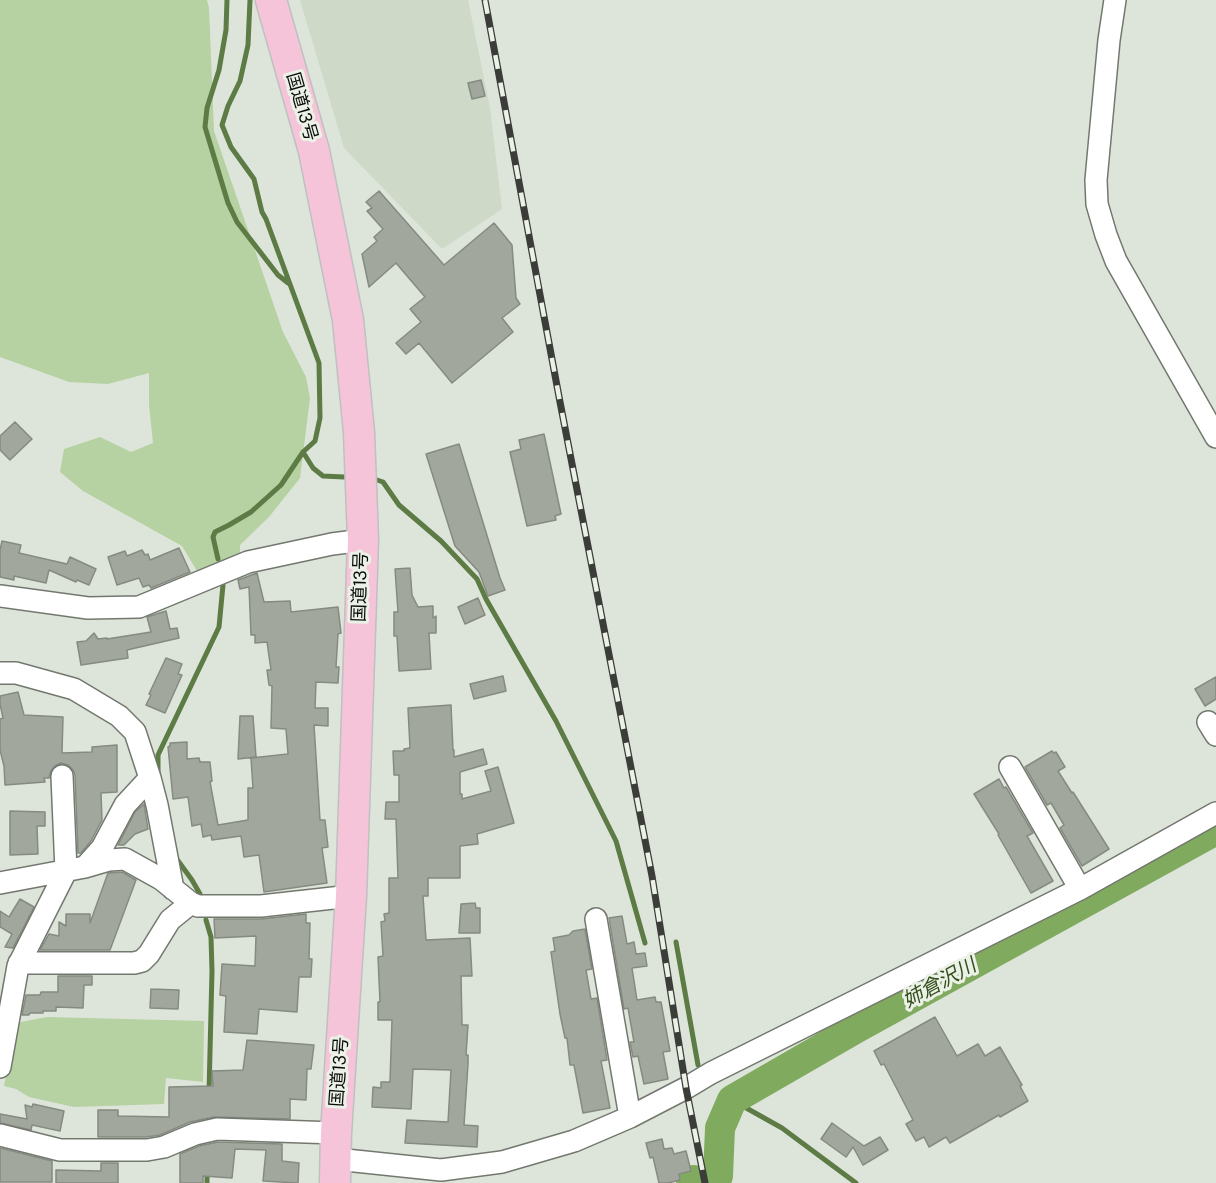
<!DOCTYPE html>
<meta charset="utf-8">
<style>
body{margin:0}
canvas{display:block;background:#dde4d9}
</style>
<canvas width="1216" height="1183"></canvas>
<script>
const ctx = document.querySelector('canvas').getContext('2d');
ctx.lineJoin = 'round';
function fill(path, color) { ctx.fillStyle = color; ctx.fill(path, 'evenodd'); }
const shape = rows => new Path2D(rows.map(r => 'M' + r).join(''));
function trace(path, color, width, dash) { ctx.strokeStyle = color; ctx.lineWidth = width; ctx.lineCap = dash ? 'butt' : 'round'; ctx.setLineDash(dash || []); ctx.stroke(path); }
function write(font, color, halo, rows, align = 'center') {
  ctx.font = font + ' "DM Sans","Noto Sans JP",sans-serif'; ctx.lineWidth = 6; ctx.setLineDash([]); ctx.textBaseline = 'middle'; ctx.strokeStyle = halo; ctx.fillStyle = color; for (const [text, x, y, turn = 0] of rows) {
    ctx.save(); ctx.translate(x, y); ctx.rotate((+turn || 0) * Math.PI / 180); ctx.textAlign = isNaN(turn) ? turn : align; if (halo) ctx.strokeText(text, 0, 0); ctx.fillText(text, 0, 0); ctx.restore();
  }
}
const built = shape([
 [300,0,468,0,490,108,502,209,442,249,344,148]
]);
const green = shape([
 [0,0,207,0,209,8,214,131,283,332,306,377,310,398,300,478,269,517,240,545,240,559,213,575,197,571,182,546,83,491,60,472,64,449,100,437,131,452,153,443,149,405,149,373,108,384,69,382,0,357],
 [47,1017,204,1021,203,1082,166,1078,164,1104,74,1107,29,1097,16,1089,4,1086,16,1023]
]);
const stream = shape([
 [227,0,226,30,219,70,207,108,205,127,228,203,237,222,278,275,288,283],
 [250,0,248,45,240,81,228,106,222,125,231,147,254,179,262,212,266,219,319,363,320,418,315,441,303,452,313,468,323,476,344,477],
 [371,478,383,482,399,505,441,541,477,579,486,599,556,721,616,841,645,943],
 [218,559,213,537,215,532,229,525,251,512,281,485,303,452],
 [158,776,158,755,219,627,223,585],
 [176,858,192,880,200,894],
 [206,920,211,937,212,971,209,1092],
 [676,942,698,1065],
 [732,1100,782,1128,856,1183],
 [207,1183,207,1169]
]);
const river = shape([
 [718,1176,720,1128,732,1100,855,1029,1216,830],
 [691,1183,694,1180]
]);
const building = shape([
 [481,80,485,96,472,99,468,83,481,80],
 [379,191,444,265,494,223,512,245,516,298,520,304,502,318,513,332,452,383,419,343,406,354,396,343,421,322,410,309,425,297,396,263,369,287,362,254,377,241,374,237,383,229,367,211,372,208,366,202,379,191],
 [15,422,32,439,10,460,0,450,0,436,15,422],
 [544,434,561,514,555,516,556,520,527,526,510,452,521,449,519,440,544,434],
 [459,444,500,578,505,590,488,596,479,572,455,546,426,454,459,444],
 [2,541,21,545,19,553,67,564,70,557,96,569,89,585,77,580,76,582,49,570,46,583,14,576,14,580,0,577,0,550,2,541],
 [179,548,190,572,151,588,149,585,143,587,139,578,117,585,108,557,125,551,127,556,142,550,145,555,148,554,150,560,179,548],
 [410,568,412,595,418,607,433,606,433,618,436,616,436,633,429,633,431,669,399,671,397,636,394,636,394,612,398,612,395,569,410,568],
 [257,573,264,602,290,601,291,612,338,607,341,633,338,634,336,667,339,667,338,683,316,682,315,708,328,708,328,726,314,725,320,820,325,820,328,847,322,848,327,883,264,892,259,855,244,857,241,836,212,840,211,835,203,837,201,824,192,826,188,797,173,799,168,747,170,746,170,743,187,742,187,759,199,758,200,762,210,762,212,781,210,782,218,825,248,820,248,788,253,788,251,758,288,754,286,729,271,728,272,686,269,685,267,670,271,670,267,642,255,643,255,635,251,635,249,587,240,589,238,580,257,573],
 [478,598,485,615,465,624,458,607,478,598],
 [166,611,170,629,177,628,179,638,127,650,128,658,81,665,77,642,86,641,94,633,98,639,107,638,107,639,151,632,147,617,166,611],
 [166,658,182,664,178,674,182,675,165,713,146,705,151,695,149,694,166,658],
 [503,676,506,691,474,699,470,684,503,676],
 [1216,677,1216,699,1205,706,1195,689,1216,677],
 [18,692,24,715,63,717,62,753,92,752,92,747,117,745,117,792,101,793,102,820,91,841,81,853,78,853,75,775,73,770,68,765,61,763,55,766,51,771,49,778,44,778,45,782,5,785,4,766,0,750,0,719,3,718,0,704,0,696,18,692],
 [451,705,453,750,454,750,454,757,483,749,487,764,460,772,460,794,462,794,462,799,491,791,485,771,498,767,514,823,477,834,478,844,460,846,460,878,428,878,428,896,423,896,426,940,470,938,472,976,461,976,462,1025,468,1025,466,1055,468,1055,468,1064,464,1125,478,1126,477,1147,405,1143,407,1120,448,1122,451,1070,413,1069,411,1109,372,1107,373,1087,381,1088,381,1082,390,1082,392,1020,378,1020,378,1002,380,1002,378,957,383,956,381,922,385,921,384,914,389,913,389,878,398,878,396,819,385,819,386,802,399,802,399,775,394,775,393,751,404,751,404,749,410,748,408,708,451,705],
 [240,716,253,716,256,757,238,759,240,716],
 [1052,751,1054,753,1056,752,1065,767,1058,771,1072,793,1073,792,1109,849,1082,866,1060,828,1064,825,1051,803,1047,805,1025,767,1052,751],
 [999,779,1004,788,1006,787,1033,833,1027,836,1053,881,1031,893,998,835,999,834,974,794,999,779],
 [144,804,148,829,135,834,124,845,118,845,135,812,144,804],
 [10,811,45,812,45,826,37,826,38,854,10,855,10,811],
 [122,872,136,880,110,950,40,950,49,934,59,936,59,922,66,926,66,914,90,914,90,923,108,873,122,872],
 [20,899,34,907,13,948,5,947,12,934,0,927,0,911,9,917,20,899],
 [475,903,476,908,480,908,480,933,459,933,461,904,475,903],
 [306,914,306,923,310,923,309,959,312,959,311,977,299,977,297,1012,259,1009,257,1034,224,1032,226,996,220,995,222,964,255,966,256,936,215,938,214,919,261,919,306,914],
 [622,916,627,944,634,942,636,954,645,953,647,966,632,968,637,1000,655,997,656,1002,661,1002,670,1051,663,1052,668,1079,644,1084,638,1056,633,1057,630,1042,634,1042,628,1008,624,1009,609,918,622,916],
 [585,929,592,969,586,970,591,999,597,998,607,1060,601,1061,610,1108,583,1113,574,1065,570,1065,567,1038,565,1038,560,1014,551,952,555,951,553,938,569,935,573,931,585,929],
 [58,976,92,976,92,985,84,985,83,1008,56,1007,56,1011,43,1011,43,1013,30,1013,29,1015,22,1015,26,995,40,995,41,992,58,992,58,976],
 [151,989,179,990,178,1009,150,1008,151,989],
 [935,1017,957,1056,978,1044,985,1056,1000,1047,1022,1085,1020,1086,1028,1101,1000,1117,999,1115,950,1143,946,1137,929,1147,924,1137,916,1141,906,1124,913,1120,884,1064,881,1065,874,1051,935,1017],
 [247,1040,314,1045,311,1069,307,1069,306,1100,290,1099,290,1119,214,1117,190,1122,160,1135,146,1137,98,1137,98,1110,118,1110,118,1116,169,1117,169,1087,213,1086,212,1071,243,1070,247,1040],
 [33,1104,64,1111,60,1131,32,1125,31,1130,0,1123,0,1114,27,1119,25,1105,32,1107,33,1104],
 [832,1123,864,1146,880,1137,888,1150,863,1165,853,1147,846,1157,821,1139,832,1123],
 [662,1139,664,1149,672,1148,674,1154,686,1151,691,1171,679,1174,680,1180,668,1183,659,1183,653,1157,650,1158,646,1143,662,1139],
 [218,1142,282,1144,282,1161,299,1163,298,1183,263,1181,266,1150,235,1149,232,1178,203,1176,203,1183,180,1183,180,1154,199,1146,218,1142],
 [0,1148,52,1161,52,1182,0,1182,0,1148],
 [101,1163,118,1163,118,1183,56,1183,56,1170,101,1171,101,1163]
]);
const minor = shape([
 [1115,0,1109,40,1096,180,1097,204,1106,235,1116,261,1216,437],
 [0,596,88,608,139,607,248,562,332,544,363,540],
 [0,673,16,673,74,689,119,716,135,732,150,778,125,805,102,848,85,867],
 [1208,722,1216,735],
 [1010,767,1080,889],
 [150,778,157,805,173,889],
 [0,883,85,867,109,860,125,859,161,879,191,903,198,906,261,906,351,896],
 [596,919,630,1117],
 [19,963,134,963,142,961,149,954,170,920,191,903],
 [0,1067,18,966,66,871,62,776],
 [0,1135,60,1150,147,1150,164,1147,195,1134,217,1129,336,1133],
 [336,1159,441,1170,502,1162,574,1141,630,1117,686,1088,711,1073,1080,889,1216,813]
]);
const highway = shape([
 [271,0,314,151,348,320,359,432,363,540,351,896,336,1133,335,1183]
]);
const rail = shape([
 [485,0,560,402,652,876,686,1088,705,1183]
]);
const streetNames = [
 ["国道13号",301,107,74],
 ["国道13号",361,587,-88],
 ["国道13号",340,1072,-86]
];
const waterNames = [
 ["姉倉沢川",940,984,-29]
];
fill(built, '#cfd9c8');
fill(green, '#b6d2a3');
trace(stream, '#5d7b45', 5);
trace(river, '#80ab5f', 30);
fill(building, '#a2a79e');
trace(building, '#858b81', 1.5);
trace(minor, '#73786f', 24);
trace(highway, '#bfc0bf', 33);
trace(minor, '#fff', 21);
trace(highway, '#f5c4d8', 30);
trace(rail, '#3a3d38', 7);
trace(rail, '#ebf1e7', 4.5, [14]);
write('18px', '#0a0c09', '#ebf1e7', streetNames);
write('italic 20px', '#334f1a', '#ebf1e7', waterNames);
</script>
